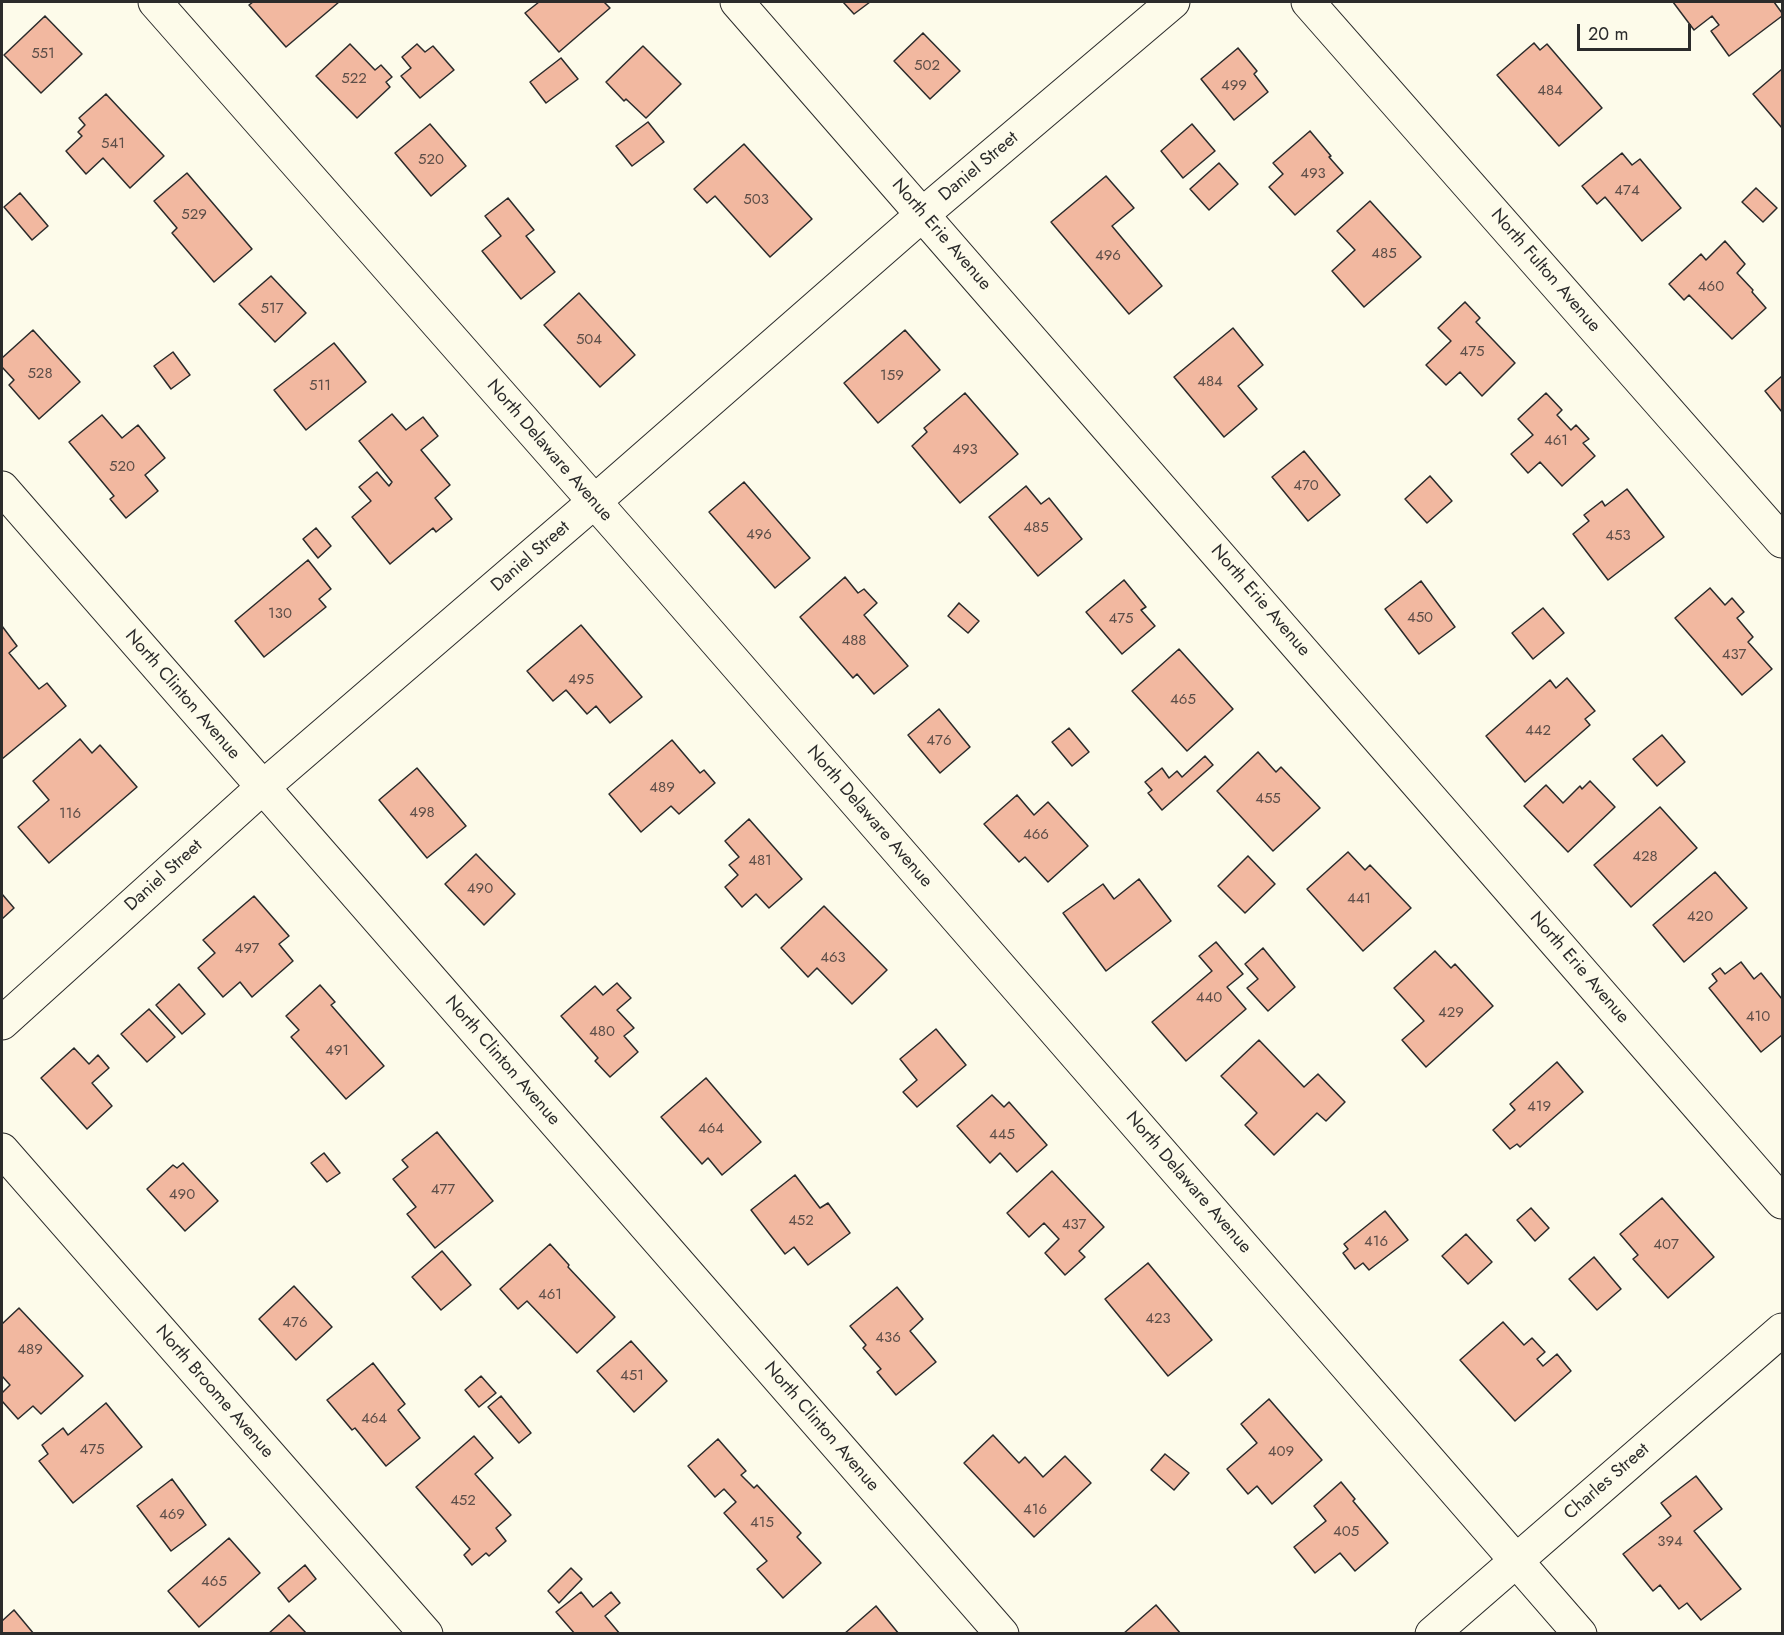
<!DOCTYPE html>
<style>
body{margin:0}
#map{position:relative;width:1784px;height:1635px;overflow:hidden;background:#fdfbea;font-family:Jost,sans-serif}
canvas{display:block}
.frame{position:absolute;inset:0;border:3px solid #2b2b2b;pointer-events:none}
.scale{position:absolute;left:1577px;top:24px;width:114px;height:27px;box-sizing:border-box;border:3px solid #2b2b2b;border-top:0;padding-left:8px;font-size:18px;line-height:21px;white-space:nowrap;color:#2b2b2b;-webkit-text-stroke:4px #fdfbea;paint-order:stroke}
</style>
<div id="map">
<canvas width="1784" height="1635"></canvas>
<div class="frame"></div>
<div class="scale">20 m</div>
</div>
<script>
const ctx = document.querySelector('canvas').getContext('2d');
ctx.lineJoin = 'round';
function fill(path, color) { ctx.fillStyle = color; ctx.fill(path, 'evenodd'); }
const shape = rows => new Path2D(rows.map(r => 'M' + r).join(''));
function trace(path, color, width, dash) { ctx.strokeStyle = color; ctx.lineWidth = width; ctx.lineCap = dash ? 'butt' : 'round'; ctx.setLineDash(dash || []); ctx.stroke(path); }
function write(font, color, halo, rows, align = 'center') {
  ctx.font = font + ' Jost,sans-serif'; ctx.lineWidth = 4.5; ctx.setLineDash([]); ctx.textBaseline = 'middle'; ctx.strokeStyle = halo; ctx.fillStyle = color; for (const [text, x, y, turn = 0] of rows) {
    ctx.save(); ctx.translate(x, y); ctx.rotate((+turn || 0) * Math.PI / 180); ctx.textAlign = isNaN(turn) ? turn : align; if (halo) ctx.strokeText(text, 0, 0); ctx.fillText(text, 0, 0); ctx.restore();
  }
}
const building = shape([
 [253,2,339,2,286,47,249,5,253,2],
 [539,2,604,2,610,8,559,52,525,13,539,2],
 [843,2,870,2,854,14,843,2],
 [1673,2,1774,2,1782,13,1782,16,1729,56,1711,31,1719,25,1712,16,1694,30,1673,2],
 [45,16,82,54,41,93,4,55,45,16],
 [923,33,960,71,930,99,894,61,923,33],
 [1534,43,1540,50,1547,44,1602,108,1559,146,1497,75,1534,43],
 [350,44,375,70,381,65,392,77,386,82,390,87,357,118,316,76,350,44],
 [417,44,425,52,433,46,454,70,420,98,401,76,411,68,402,57,417,44],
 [643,46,681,84,646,118,626,99,624,101,606,82,643,46],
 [1238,48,1257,71,1254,74,1268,92,1234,120,1201,79,1238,48],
 [561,58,578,79,546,103,530,82,561,58],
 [1782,69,1782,128,1753,94,1782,69],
 [106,94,164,156,130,188,103,158,86,174,66,151,82,136,78,132,85,125,79,118,106,94],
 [648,122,664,142,632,166,616,146,648,122],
 [430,124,466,166,431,196,395,153,430,124],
 [1192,124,1215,151,1183,178,1161,151,1192,124],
 [1310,131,1331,156,1329,157,1343,173,1295,215,1269,187,1283,174,1273,163,1310,131],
 [744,144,812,219,770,257,715,196,707,203,694,189,744,144],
 [1622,153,1632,165,1640,159,1681,208,1642,241,1605,197,1597,204,1582,186,1622,153],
 [1219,163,1238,184,1209,210,1190,189,1219,163],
 [187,173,252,249,214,282,172,233,177,228,154,201,187,173],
 [1106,176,1134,208,1112,226,1162,286,1129,314,1051,222,1106,176],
 [1756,188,1777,208,1763,222,1742,202,1756,188],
 [20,193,48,226,32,240,4,207,20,193],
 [508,198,534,230,526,236,555,272,521,299,482,251,501,236,485,216,508,198],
 [1370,201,1421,257,1364,307,1332,271,1355,250,1337,231,1370,201],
 [1725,241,1745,264,1737,273,1753,290,1752,292,1766,308,1732,339,1689,295,1684,300,1669,284,1701,254,1706,260,1725,241],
 [271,276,306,313,275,342,239,304,271,276],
 [579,293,635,355,600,387,544,325,579,293],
 [1465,302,1480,318,1476,322,1515,363,1482,396,1460,372,1446,385,1426,365,1451,341,1438,328,1465,302],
 [1233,328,1263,365,1238,386,1257,409,1224,437,1174,377,1233,328],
 [33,330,80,382,39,419,9,385,14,380,2,367,2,358,33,330],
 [905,330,940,370,878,423,844,383,905,330],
 [334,343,366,382,306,430,274,390,334,343],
 [173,352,190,375,171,389,154,366,173,352],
 [1782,376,1782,412,1765,391,1782,376],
 [965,393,1018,454,960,503,912,446,927,432,924,428,965,393],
 [1546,393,1562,410,1557,415,1571,430,1576,425,1589,439,1583,443,1595,456,1562,486,1540,462,1528,473,1511,454,1533,435,1518,419,1546,393],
 [392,414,406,430,423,417,438,436,421,450,450,485,435,498,452,519,436,532,433,528,390,564,352,517,371,501,359,487,377,472,389,486,392,482,359,441,392,414],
 [102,415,122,438,138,425,165,458,145,475,158,491,126,518,110,499,114,496,69,442,102,415],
 [1304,451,1340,495,1308,521,1272,477,1304,451],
 [1430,476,1452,501,1427,523,1405,499,1430,476],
 [744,482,810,558,775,588,709,512,744,482],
 [1026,486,1041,504,1049,498,1082,539,1038,576,989,517,1026,486],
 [1627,489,1664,537,1608,580,1573,534,1589,521,1584,515,1602,501,1605,506,1627,489],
 [316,528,331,546,318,558,303,539,316,528],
 [308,560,331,589,319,599,326,607,264,657,235,621,308,560],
 [845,577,858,593,864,589,877,603,864,615,908,666,874,694,857,674,853,678,800,617,845,577],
 [1124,580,1146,607,1141,610,1155,626,1122,654,1086,612,1124,580],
 [1421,581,1455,627,1419,654,1385,609,1421,581],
 [1710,588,1725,605,1732,598,1744,612,1737,618,1753,637,1748,642,1772,669,1742,695,1675,618,1710,588],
 [959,603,979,621,968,633,948,616,959,603],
 [1543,608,1564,633,1533,659,1512,633,1543,608],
 [581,625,642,697,610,723,596,706,587,714,566,690,553,701,527,671,581,625],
 [2,626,17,646,9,653,39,689,47,683,66,706,2,759,2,626],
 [1179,649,1233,709,1187,751,1132,691,1179,649],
 [1567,678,1595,711,1585,719,1590,725,1525,782,1486,736,1550,680,1556,688,1567,678],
 [939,709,970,747,940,773,908,735,939,709],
 [1069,728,1089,752,1072,766,1052,742,1069,728],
 [1662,735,1685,762,1657,786,1633,759,1662,735],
 [80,739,92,753,100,745,137,787,49,863,18,827,49,800,33,781,80,739],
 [672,740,700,773,704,770,715,783,679,814,671,806,641,832,609,794,672,740],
 [1258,752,1276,772,1281,767,1320,808,1273,851,1217,791,1258,752],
 [1205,756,1213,765,1162,810,1148,793,1152,790,1145,782,1162,768,1169,778,1177,771,1182,777,1205,756],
 [417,768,466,826,427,858,379,800,417,768],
 [1590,781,1615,807,1568,852,1524,806,1546,785,1563,803,1580,786,1582,789,1590,781],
 [1017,795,1034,815,1048,802,1088,846,1048,882,1025,857,1019,862,984,824,1017,795],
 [1660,807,1697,848,1631,907,1594,865,1660,807],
 [749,819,802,879,769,908,756,894,742,907,725,887,738,875,729,865,739,857,725,841,749,819],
 [1348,852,1365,870,1370,865,1411,908,1363,951,1307,889,1348,852],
 [476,854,515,894,484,925,445,884,476,854],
 [1248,856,1275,884,1245,913,1218,886,1248,856],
 [1715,872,1747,908,1684,962,1653,925,1715,872],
 [1139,879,1171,921,1106,971,1063,913,1103,884,1114,899,1139,879],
 [2,894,14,908,2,919,2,894],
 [254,896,289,936,279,944,293,961,252,997,240,982,223,997,198,968,215,953,203,940,254,896],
 [824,906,887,970,852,1004,817,968,808,977,781,948,824,906],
 [1216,942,1243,974,1227,987,1246,1009,1186,1061,1152,1022,1212,971,1199,956,1216,942],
 [1263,948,1295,987,1268,1011,1247,988,1258,979,1245,964,1263,948],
 [1435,951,1451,968,1455,964,1493,1006,1426,1067,1402,1040,1424,1021,1394,988,1435,951],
 [1741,962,1754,979,1761,973,1782,999,1782,1035,1761,1052,1709,988,1717,981,1712,974,1720,968,1725,974,1741,962],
 [617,983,631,998,617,1010,634,1028,624,1036,638,1052,610,1077,595,1061,598,1058,561,1016,595,986,603,995,617,983],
 [179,984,205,1014,182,1034,156,1005,179,984],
 [320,985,335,1002,331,1005,384,1066,346,1099,291,1037,299,1030,286,1016,320,985],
 [149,1009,175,1037,147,1062,121,1034,149,1009],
 [936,1029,966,1065,917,1107,903,1092,917,1080,900,1059,936,1029],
 [1259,1040,1304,1087,1318,1074,1345,1102,1326,1121,1317,1113,1274,1155,1245,1125,1257,1113,1221,1076,1259,1040],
 [74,1048,89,1064,98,1055,109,1068,92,1083,112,1106,87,1129,41,1078,74,1048],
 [1557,1062,1583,1092,1520,1147,1517,1144,1510,1149,1493,1130,1515,1110,1510,1104,1557,1062],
 [706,1078,761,1142,722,1175,708,1158,702,1164,661,1117,706,1078],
 [992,1095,1004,1107,1009,1102,1047,1145,1017,1172,1000,1153,990,1163,957,1126,992,1095],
 [437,1132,493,1201,435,1248,407,1214,416,1207,393,1179,408,1167,402,1160,437,1132],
 [324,1153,340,1173,327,1182,311,1163,324,1153],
 [183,1163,218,1201,185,1231,147,1189,173,1165,177,1168,183,1163],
 [1052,1171,1104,1227,1079,1251,1085,1257,1065,1275,1045,1253,1059,1239,1044,1223,1029,1237,1007,1213,1052,1171],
 [795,1175,820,1208,828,1203,850,1233,808,1265,794,1247,785,1254,751,1210,795,1175],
 [1662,1198,1714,1257,1668,1298,1633,1259,1638,1255,1620,1234,1662,1198],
 [1531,1208,1549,1228,1535,1241,1517,1220,1531,1208],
 [1385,1211,1408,1240,1369,1270,1363,1263,1355,1269,1343,1253,1348,1249,1344,1244,1385,1211],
 [1466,1234,1492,1262,1468,1284,1442,1256,1466,1234],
 [550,1244,569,1265,568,1267,615,1317,577,1353,527,1301,518,1309,500,1289,550,1244],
 [442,1251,471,1285,441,1310,412,1277,442,1251],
 [1594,1257,1621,1289,1597,1310,1569,1279,1594,1257],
 [1148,1263,1212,1340,1168,1376,1105,1299,1148,1263],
 [294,1286,332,1327,296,1360,259,1319,294,1286],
 [897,1287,923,1319,910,1331,936,1362,896,1395,877,1372,881,1369,863,1348,866,1345,850,1326,897,1287],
 [19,1308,83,1376,41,1414,33,1406,18,1419,2,1401,2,1393,10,1385,2,1376,2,1324,19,1308],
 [1503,1322,1524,1345,1532,1338,1545,1352,1537,1359,1543,1366,1557,1354,1571,1371,1515,1421,1460,1360,1503,1322],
 [631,1341,667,1381,634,1412,597,1371,631,1341],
 [373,1363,405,1404,398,1410,420,1438,386,1466,355,1428,352,1430,327,1400,373,1363],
 [481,1376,496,1393,479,1407,465,1390,481,1376],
 [501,1396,531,1433,519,1443,488,1407,501,1396],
 [1269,1399,1322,1460,1272,1504,1257,1486,1248,1494,1227,1469,1257,1443,1241,1424,1269,1399],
 [106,1403,142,1447,73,1503,39,1461,48,1454,42,1445,63,1428,68,1435,106,1403],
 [993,1435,1019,1463,1025,1457,1043,1477,1065,1456,1091,1483,1034,1537,964,1463,993,1435],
 [474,1436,493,1458,475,1474,511,1515,496,1528,506,1541,489,1556,486,1553,472,1565,464,1555,470,1549,416,1487,474,1436],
 [718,1439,746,1471,741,1475,754,1488,757,1485,801,1533,797,1537,821,1563,783,1598,757,1569,767,1561,724,1513,736,1502,724,1489,715,1497,688,1466,718,1439],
 [1165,1454,1189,1473,1174,1490,1151,1470,1165,1454],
 [1696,1476,1722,1509,1694,1531,1741,1589,1701,1620,1687,1603,1679,1609,1660,1585,1653,1591,1623,1554,1671,1516,1661,1503,1696,1476],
 [172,1479,206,1525,171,1551,137,1506,172,1479],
 [1341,1482,1355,1499,1353,1501,1388,1543,1355,1571,1340,1553,1315,1573,1294,1547,1326,1521,1314,1506,1341,1482],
 [229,1538,260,1573,199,1627,168,1591,229,1538],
 [305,1565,316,1579,289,1602,278,1588,305,1565],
 [571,1568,582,1579,559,1603,548,1591,571,1568],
 [581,1592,593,1607,611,1592,620,1603,605,1616,620,1634,575,1634,556,1612,581,1592],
 [1156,1605,1181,1634,1123,1634,1156,1605],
 [876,1606,899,1634,844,1634,876,1606],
 [14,1610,34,1634,2,1634,2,1621,14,1610],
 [289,1615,307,1634,268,1634,289,1615]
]);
const minor = shape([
 [737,2,1782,1202],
 [1308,2,1782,541],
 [2,488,1002,1634],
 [2,1023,263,787,594,502,923,214,1173,2],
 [2,1150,426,1634],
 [1432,1634,1782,1330]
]);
const tertiary = shape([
 [155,2,623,534,1580,1634]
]);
const numberNames = [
 ["551",43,54],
 ["502",927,66],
 ["522",354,79],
 ["499",1234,86],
 ["484",1550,91],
 ["541",113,144],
 ["520",431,160],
 ["493",1313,174],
 ["474",1627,191],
 ["503",756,200],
 ["529",194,215],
 ["485",1384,254],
 ["496",1108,256],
 ["460",1711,287],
 ["517",272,309],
 ["504",589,340],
 ["475",1472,352],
 ["528",40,374],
 ["159",892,376],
 ["484",1210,382],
 ["511",320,386],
 ["461",1556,441],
 ["493",965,450],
 ["520",122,467],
 ["470",1306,486],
 ["485",1036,528],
 ["496",759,535],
 ["453",1618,536],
 ["130",280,614],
 ["450",1420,618],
 ["475",1121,619],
 ["488",854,641],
 ["437",1734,655],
 ["495",581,680],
 ["465",1183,700],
 ["442",1538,731],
 ["476",939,741],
 ["489",662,788],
 ["455",1268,799],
 ["498",422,813],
 ["116",70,814],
 ["466",1036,835],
 ["428",1645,857],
 ["481",760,861],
 ["490",480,889],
 ["441",1359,899],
 ["420",1700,917],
 ["497",247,949],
 ["463",833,958],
 ["440",1209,998],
 ["429",1451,1013],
 ["410",1758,1017],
 ["480",602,1032],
 ["491",337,1051],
 ["419",1539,1107],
 ["464",711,1129],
 ["445",1002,1135],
 ["477",443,1190],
 ["490",182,1195],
 ["452",801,1221],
 ["437",1074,1225],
 ["416",1376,1242],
 ["407",1666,1245],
 ["461",550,1295],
 ["423",1158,1319],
 ["476",295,1323],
 ["436",888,1338],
 ["489",30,1350],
 ["451",632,1376],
 ["464",374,1419],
 ["475",92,1450],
 ["409",1281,1452],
 ["452",463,1501],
 ["416",1035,1510],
 ["469",172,1515],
 ["415",762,1523],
 ["405",1346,1532],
 ["394",1670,1542],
 ["465",214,1582]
];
const streetNames = [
 ["Daniel Street",979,167,-40],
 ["North Erie Avenue",941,235,49],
 ["North Fulton Avenue",1545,271,49],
 ["North Delaware Avenue",549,451,49],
 ["Daniel Street",531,557,-41],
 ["North Erie Avenue",1260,601,49],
 ["North Clinton Avenue",182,695,49],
 ["North Delaware Avenue",869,817,49],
 ["Daniel Street",164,876,-42],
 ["North Erie Avenue",1579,968,49],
 ["North Clinton Avenue",502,1061,49],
 ["North Delaware Avenue",1188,1183,49],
 ["North Broome Avenue",214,1392,49],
 ["North Clinton Avenue",821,1427,49],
 ["Charles Street",1607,1482,-41]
];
fill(building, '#f2b8a0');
trace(building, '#2b2b2b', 1.5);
trace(minor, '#2b2b2b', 35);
trace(tertiary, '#2b2b2b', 35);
trace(minor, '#fdfbea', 33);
trace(tertiary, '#fdfbea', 33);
write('15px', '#5d4e48', null, numberNames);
write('18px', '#2b2b2b', '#fdfbea', streetNames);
</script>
